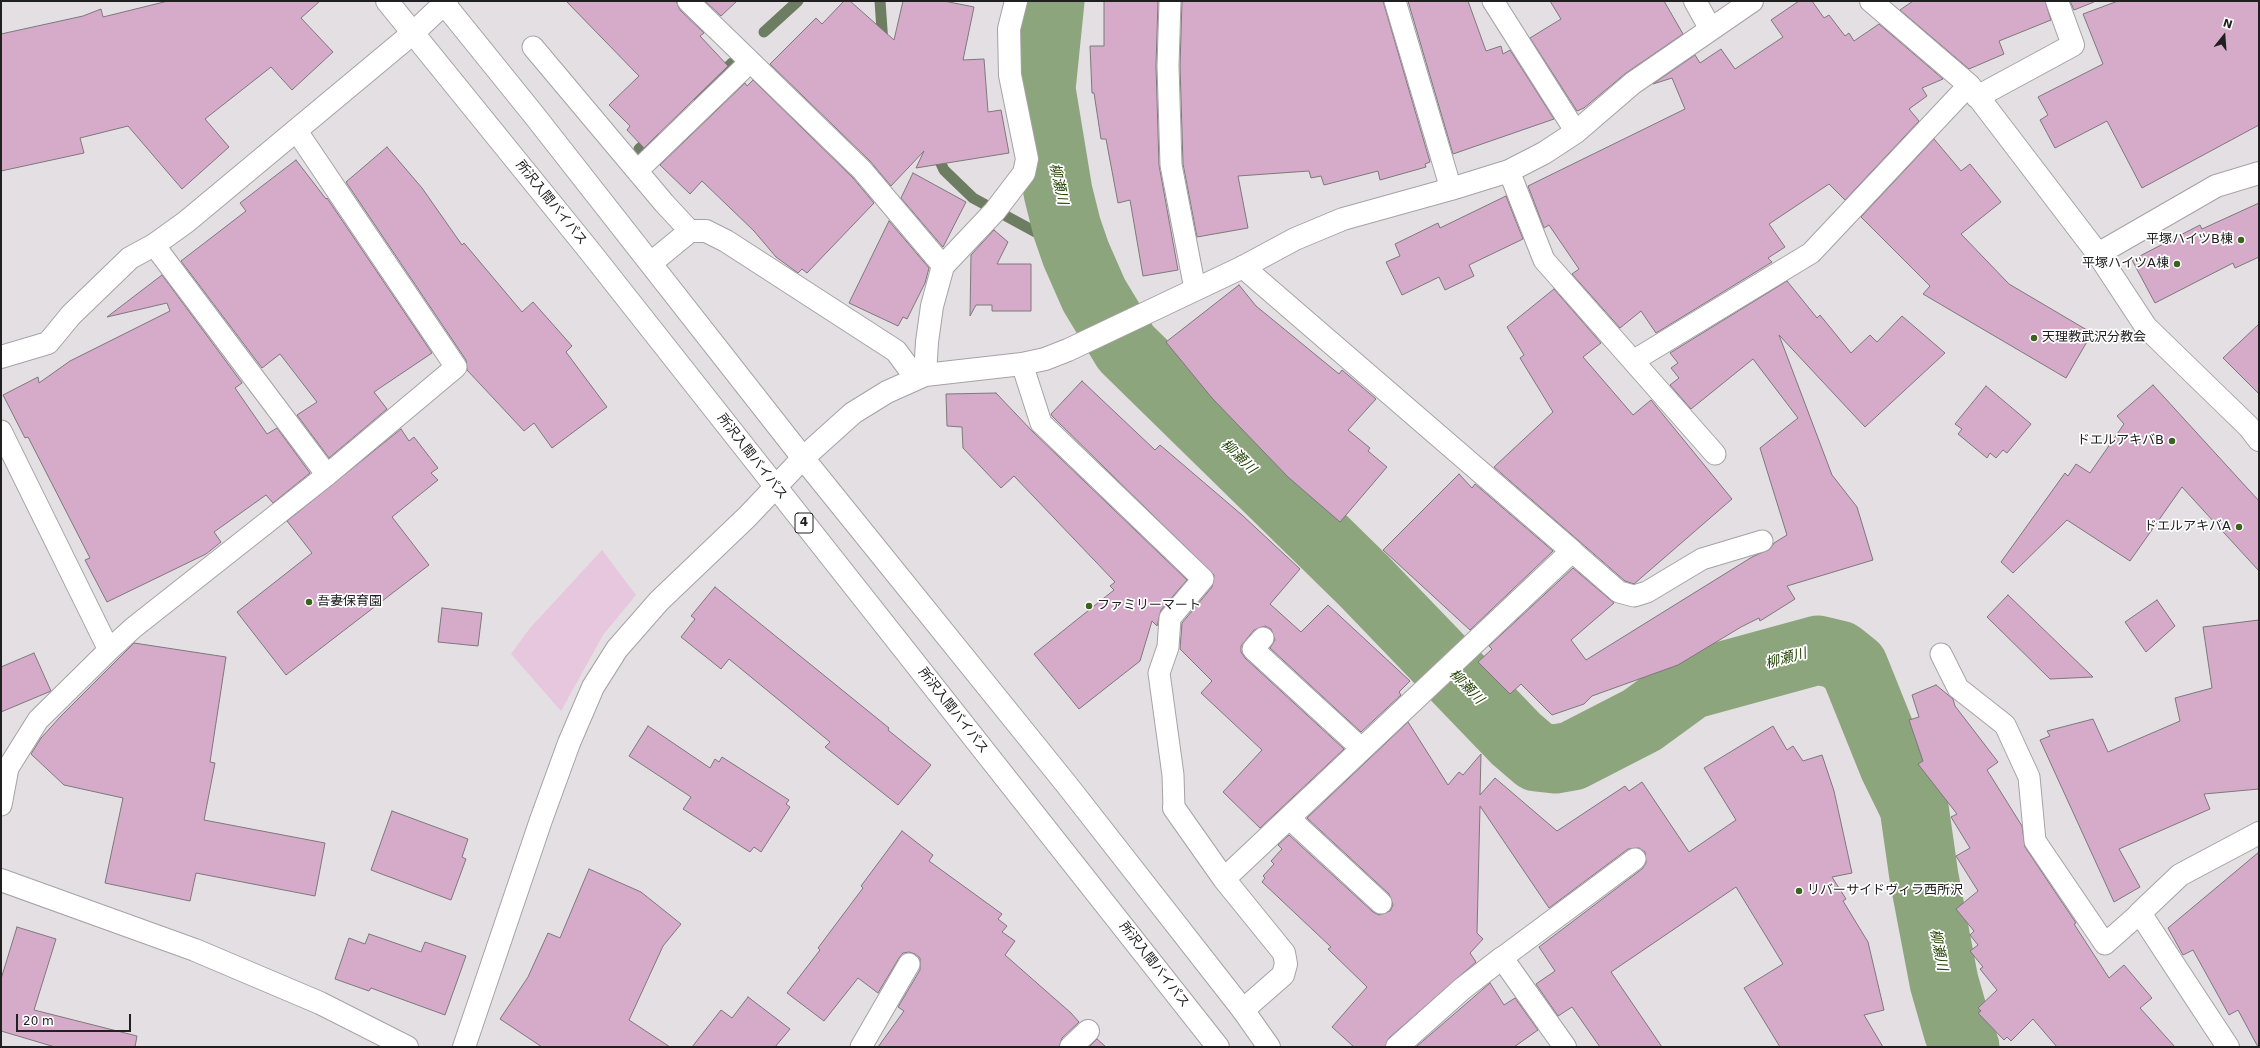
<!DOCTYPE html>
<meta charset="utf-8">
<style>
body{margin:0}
#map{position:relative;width:2260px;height:1048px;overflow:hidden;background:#e4dfe3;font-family:"DejaVu Sans",sans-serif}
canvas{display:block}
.frame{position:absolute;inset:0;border:2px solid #212021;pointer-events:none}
.north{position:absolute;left:2204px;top:16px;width:40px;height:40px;-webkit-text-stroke:3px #fff;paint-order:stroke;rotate:17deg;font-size:11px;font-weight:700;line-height:16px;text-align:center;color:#212021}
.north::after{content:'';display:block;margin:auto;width:14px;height:18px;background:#212021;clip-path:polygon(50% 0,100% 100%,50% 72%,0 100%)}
.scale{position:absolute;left:16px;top:1014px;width:115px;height:18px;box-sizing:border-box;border:2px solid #212021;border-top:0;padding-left:5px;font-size:12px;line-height:14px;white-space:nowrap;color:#212021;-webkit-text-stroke:3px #fff;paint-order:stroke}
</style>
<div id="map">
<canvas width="2260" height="1048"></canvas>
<div class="frame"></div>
<div class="north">N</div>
<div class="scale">20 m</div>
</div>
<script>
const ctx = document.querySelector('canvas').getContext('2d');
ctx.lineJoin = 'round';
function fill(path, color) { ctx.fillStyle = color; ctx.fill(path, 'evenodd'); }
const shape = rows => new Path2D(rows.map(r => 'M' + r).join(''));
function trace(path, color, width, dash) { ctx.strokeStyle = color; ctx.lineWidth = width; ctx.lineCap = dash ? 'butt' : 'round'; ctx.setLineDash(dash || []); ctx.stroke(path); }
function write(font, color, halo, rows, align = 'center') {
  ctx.font = font + ' "DejaVu Sans","Noto Sans JP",sans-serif'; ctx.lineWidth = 3.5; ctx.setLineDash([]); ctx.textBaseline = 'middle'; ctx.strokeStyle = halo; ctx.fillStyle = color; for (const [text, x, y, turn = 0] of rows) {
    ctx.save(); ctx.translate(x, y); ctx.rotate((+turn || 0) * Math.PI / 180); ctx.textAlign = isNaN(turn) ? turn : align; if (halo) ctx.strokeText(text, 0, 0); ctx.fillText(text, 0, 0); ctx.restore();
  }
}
const green = shape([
 [602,550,636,595,603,635,561,711,511,654,530,628]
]);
const stream = shape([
 [880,1,883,44],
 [764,32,798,1],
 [697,96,732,63],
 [639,149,653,136],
 [935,151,944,170,973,198,1076,254]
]);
const river = shape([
 [1050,1,1041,89,1058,192,1067,228,1076,254,1094,295,1126,348,1364,581,1516,739,1537,757,1555,759,1572,756,1642,720,1690,685,1818,650,1839,655,1854,667,1893,764,1914,807,1924,877,1944,982,1958,1031,1965,1047]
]);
const building = shape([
 [168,1,320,1,301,18,333,52,292,90,271,67,205,119,229,147,182,189,128,126,80,138,84,153,1,171,1,34,83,16,101,9,103,17,168,1],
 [566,1,676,1,680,10,704,33,700,36,728,66,644,148,627,130,630,126,609,105,639,76,566,1],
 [705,1,737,1,721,16,705,1],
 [844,1,850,1,894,40,903,1,944,1,974,7,963,60,984,59,988,112,1001,110,1009,153,916,168,924,151,891,186,870,161,770,64,816,18,822,24,844,1],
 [1104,1,1158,1,1156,66,1159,165,1178,270,1143,276,1130,200,1118,203,1106,139,1101,139,1094,93,1092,93,1090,46,1104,46,1104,1],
 [1182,1,1383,1,1430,162,1425,164,1426,167,1380,180,1378,171,1324,185,1321,176,1311,178,1309,171,1238,176,1248,228,1197,237,1183,164,1180,66,1182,1],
 [1408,1,1468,1,1486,51,1501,46,1503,54,1510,50,1554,119,1453,154,1408,1],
 [1550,1,1664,1,1683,34,1626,73,1584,108,1577,111,1530,38,1561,19,1550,1],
 [1799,1,1812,1,1824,18,1829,15,1845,36,1849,33,1854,41,1879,24,1943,79,1922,88,1927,96,1909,109,1919,121,1845,200,1829,184,1769,224,1785,247,1768,258,1772,262,1656,333,1641,311,1620,328,1572,274,1579,269,1549,225,1544,228,1528,186,1685,109,1672,78,1653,84,1695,55,1700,63,1721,49,1735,69,1783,37,1771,20,1799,1],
 [1913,1,2045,1,2051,20,1999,41,2004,54,1969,69,1900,10,1913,1],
 [2070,1,2094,1,2094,2,2074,10,2070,1],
 [2118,1,2259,1,2259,125,2142,188,2107,121,2055,148,2040,120,2048,115,2038,97,2103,64,2083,14,2118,1],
 [753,80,853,178,874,203,807,273,802,269,798,273,776,257,754,231,702,181,690,194,660,165,745,83,747,86,753,80],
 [1934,139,1961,171,1970,164,2001,202,1961,234,2009,284,2092,333,2066,378,1923,294,1930,286,1861,217,1934,139],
 [387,147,422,188,462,245,464,243,522,312,533,302,572,346,566,352,607,407,552,448,534,423,524,431,467,370,466,360,346,182,387,147],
 [296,160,326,199,327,198,432,353,374,392,387,409,329,458,297,415,317,402,280,354,262,368,181,261,246,211,240,203,296,160],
 [913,173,966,202,943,247,901,198,913,173],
 [1506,196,1523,239,1469,265,1474,276,1445,290,1439,277,1402,295,1386,262,1400,256,1395,244,1438,223,1440,228,1506,196],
 [2259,203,2259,257,2235,268,2233,263,2155,303,2132,260,2200,225,2202,229,2259,203],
 [889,221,929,268,925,283,907,319,903,317,898,326,849,303,889,221],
 [994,230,1008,242,997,264,1031,264,1031,311,992,311,992,305,976,305,970,316,971,255,994,230],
 [162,275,242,383,235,388,267,434,277,428,310,473,273,503,266,495,214,532,221,542,206,554,107,602,85,560,90,558,28,437,25,438,3,395,38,377,39,383,70,361,170,311,167,303,107,317,162,275],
 [1787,281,1817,318,1820,315,1851,353,1870,335,1877,342,1902,316,1945,353,1865,427,1779,335,1832,475,1857,507,1873,560,1787,586,1795,599,1760,621,1759,618,1741,627,1678,665,1592,696,1584,704,1552,715,1521,684,1510,694,1478,662,1492,649,1489,646,1573,568,1614,603,1571,640,1586,660,1752,557,1770,549,1774,543,1787,535,1760,448,1798,418,1753,359,1691,409,1670,385,1679,378,1671,368,1678,363,1670,353,1787,281],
 [1239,285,1256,306,1339,374,1342,370,1376,399,1348,430,1370,448,1368,451,1387,467,1340,522,1288,477,1212,398,1166,342,1239,285],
 [1554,289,1601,343,1583,357,1633,415,1651,400,1732,499,1634,584,1625,581,1494,467,1553,412,1520,358,1524,355,1507,327,1554,289],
 [2259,324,2259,394,2223,358,2259,324],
 [1082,381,1155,450,1160,445,1242,515,1300,569,1270,604,1301,632,1328,605,1410,681,1399,692,1401,695,1361,732,1270,648,1275,640,1271,629,1265,626,1254,630,1241,646,1241,652,1245,658,1344,749,1260,828,1223,792,1262,750,1201,693,1212,681,1180,649,1182,623,1212,587,1214,575,1052,416,1051,414,1082,381],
 [2153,385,2259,501,2259,571,2182,487,2130,561,2067,520,2013,573,2001,562,2065,473,2068,476,2076,464,2090,473,2124,424,2117,416,2153,385],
 [1986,386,2031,424,2007,453,2003,450,1996,458,1990,453,1987,458,1958,434,1962,429,1955,424,1986,386],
 [996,393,1033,432,1187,580,1161,610,1157,626,1152,621,1140,661,1079,709,1034,654,1114,590,1110,586,1115,582,1014,476,1001,488,963,448,962,427,947,426,946,394,996,393],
 [401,429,409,441,414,437,438,468,431,473,438,480,392,517,429,565,286,675,237,612,312,553,287,521,401,429],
 [1459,474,1472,488,1475,484,1553,551,1470,630,1383,550,1459,474],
 [715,587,889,728,888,730,931,765,898,805,825,747,830,742,729,659,721,669,681,637,695,619,691,616,715,587],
 [2008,595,2093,677,2050,679,1987,617,2008,595],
 [2157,600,2175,626,2146,652,2125,622,2157,600],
 [442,608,482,613,478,646,438,642,442,608],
 [2259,620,2259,789,2204,794,2210,809,2119,849,2140,887,2114,902,2040,740,2050,736,2047,731,2093,719,2108,752,2180,721,2175,698,2212,688,2203,627,2259,620],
 [134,643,226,657,210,762,215,763,204,820,325,843,315,896,196,873,190,901,105,883,123,798,64,785,31,754,41,738,61,716,134,643],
 [34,653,51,691,1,712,1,667,34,653],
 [1936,685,1953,699,1955,706,1998,762,1987,770,2022,826,2025,847,2076,923,2074,924,2109,978,2124,965,2152,998,2140,1008,2175,1047,2057,1047,2033,1019,2011,1041,2007,1037,2004,1040,1978,1013,1981,1011,1978,1008,1997,990,1980,969,1983,967,1970,951,1978,945,1970,935,1974,931,1956,909,1978,891,1956,856,1970,848,1951,817,1957,814,1918,764,1923,761,1909,720,1919,717,1912,695,1936,685],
 [1408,722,1448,785,1459,772,1463,775,1481,754,1480,795,1495,778,1557,831,1625,786,1629,791,1642,782,1689,852,1736,820,1704,768,1773,726,1787,750,1793,746,1803,761,1822,755,1834,791,1852,873,1832,877,1846,899,1843,901,1868,942,1884,1010,1864,1015,1883,1047,1780,1047,1744,988,1783,964,1736,887,1611,972,1662,1047,1600,1047,1572,1007,1558,1016,1536,984,1555,971,1539,947,1642,869,1646,863,1645,852,1639,848,1628,849,1549,908,1480,806,1477,933,1483,939,1470,953,1476,962,1389,1038,1385,1047,1354,1047,1332,1027,1367,987,1328,949,1331,947,1262,882,1265,878,1263,876,1274,864,1271,861,1282,849,1278,845,1289,835,1373,912,1379,915,1390,911,1393,905,1389,894,1307,818,1408,722],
 [648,726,710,768,715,759,719,762,722,757,789,800,786,804,790,807,761,852,754,847,750,852,683,809,691,797,629,756,648,726],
 [392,811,468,839,462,857,466,859,451,900,371,870,392,811],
 [902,831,933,855,929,861,1002,914,998,919,1007,926,1002,932,1015,941,1005,955,1071,1013,1079,1022,1062,1038,1059,1047,878,1047,904,1011,898,1007,920,970,920,958,915,954,909,952,903,953,899,958,878,993,858,978,824,1021,787,993,820,950,818,948,863,888,861,886,902,831],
 [2259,852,2259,1047,2258,1047,2238,1010,2229,1015,2193,950,2183,955,2168,928,2259,852],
 [589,869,641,892,681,924,663,946,629,1020,670,1047,542,1047,500,1019,528,977,548,933,560,938,589,869],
 [17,927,56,939,34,1010,137,1036,135,1047,55,1047,1,1031,1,979,17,927],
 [369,934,421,952,425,942,466,956,445,1015,371,988,369,991,335,979,349,938,365,944,369,934],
 [1490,983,1504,1005,1515,998,1538,1030,1514,1047,1416,1047,1490,983],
 [748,997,790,1029,775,1047,692,1047,721,1010,732,1018,748,997],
 [1097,1039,1106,1047,1089,1047,1097,1039]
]);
const lane = shape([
 [688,1,862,170,943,266],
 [1170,1,1168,66,1171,165,1195,289],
 [1395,1,1451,189],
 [1493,1,1576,132],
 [533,47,664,203,690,231],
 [637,171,750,62],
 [1509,171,1544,260,1715,454],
 [154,245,327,475],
 [1633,361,1811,253,1969,85],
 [1022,364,1041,423,1203,579,1170,618,1168,647,1159,673,1173,775,1174,808],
 [1,431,109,650],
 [1572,551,1619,592,1634,596,1647,592,1702,559,1762,541],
 [1263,638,1253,649,1362,749],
 [1941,654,1958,688,2005,725,2029,777,2035,841,2105,944,2140,913],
 [1,805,8,768,38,720,109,650,133,628,327,475,456,367,296,130],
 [1289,818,1381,903],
 [1502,958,1635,859],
 [861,1047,909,964]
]);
const street = shape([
 [1695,1,1710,28],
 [1871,1,1969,85,2098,254,2146,327,2249,427,2259,440],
 [1977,97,2073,45,2057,1],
 [2098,254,2216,186,2259,173],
 [651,263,690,231,706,231,726,241,896,351,916,378],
 [1,357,48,343,71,315,130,258,154,245,186,222,413,33,447,1],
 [925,375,927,342,932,306,943,266,995,211,1024,173,1027,159,1010,75,1009,29,1016,1],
 [1174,808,1224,879,1284,953,1286,964,1283,975,1243,1010],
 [1224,879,1572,551,1243,267],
 [1071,1047,1088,1031],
 [1397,1047,1462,989,1502,958,1565,1047],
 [2228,1047,2140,913,2180,875,2259,833]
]);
const secondary = shape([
 [1,880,195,950,320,1003,407,1047],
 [464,1047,541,820,569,743,593,687,617,649,659,601,747,517,803,458,853,413,887,392,925,375,1022,364,1045,359,1068,350,1243,267,1295,239,1343,219,1451,189,1509,171,1544,153,1576,132,1633,83,1752,1]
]);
const primary = shape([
 [387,1,588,249,1218,1047],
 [442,1,534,115,803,458,1067,785,1243,1010,1269,1047]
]);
const markers = [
 [2241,240,4,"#3c631e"],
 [2177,264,4,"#3c631e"],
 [2034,338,4,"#3c631e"],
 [2172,441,4,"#3c631e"],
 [2239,527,4,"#3c631e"],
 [309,602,4,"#3c631e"],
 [1089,606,4,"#3c631e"],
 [1799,891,4,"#3c631e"]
];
const shields = [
 [804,523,18]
];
const shieldNames = [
 ["4",804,523]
];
const streetNames = [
 ["所沢入間バイパス",551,203,51],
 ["所沢入間バイパス",752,457,52],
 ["所沢入間バイパス",953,711,52],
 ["所沢入間バイパス",1154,965,52]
];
const poiNames = [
 ["平塚ハイツB棟",2233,240],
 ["平塚ハイツA棟",2169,264],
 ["天理教武沢分教会",2042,338,"left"],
 ["ドエルアキバB",2164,441],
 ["ドエルアキバA",2231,527],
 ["吾妻保育園",317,602,"left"],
 ["ファミリーマート",1097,606,"left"],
 ["リバーサイドヴィラ西所沢",1807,891,"left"]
];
const waterNames = [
 ["柳瀬川",1058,184,78],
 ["柳瀬川",1238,457,44],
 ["柳瀬川",1786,659,-15],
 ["柳瀬川",1466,687,46],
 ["柳瀬川",1938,950,79]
];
fill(green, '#e7c7de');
trace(stream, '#6c7d61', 11);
trace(river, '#8ca57d', 69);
fill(building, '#d5abc9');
trace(building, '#7c787b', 1);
trace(lane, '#a6a2a5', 23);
trace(street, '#a6a2a5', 24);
trace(secondary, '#a6a2a5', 24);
trace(primary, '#a6a2a5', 24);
trace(lane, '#fff', 21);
trace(street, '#fff', 22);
trace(secondary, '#fff', 22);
trace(primary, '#fff', 22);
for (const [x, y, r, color] of markers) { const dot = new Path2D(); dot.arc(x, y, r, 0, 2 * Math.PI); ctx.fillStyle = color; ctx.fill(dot); trace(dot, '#fff', 1.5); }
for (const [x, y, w] of shields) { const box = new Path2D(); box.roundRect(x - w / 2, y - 10, w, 20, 3); ctx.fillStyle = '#fff'; ctx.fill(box); trace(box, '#212021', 1); }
write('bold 12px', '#212021', null, shieldNames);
write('13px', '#212021', '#fff', streetNames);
write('13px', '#212021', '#fff', poiNames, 'right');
write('italic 14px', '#254407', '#fff', waterNames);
</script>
